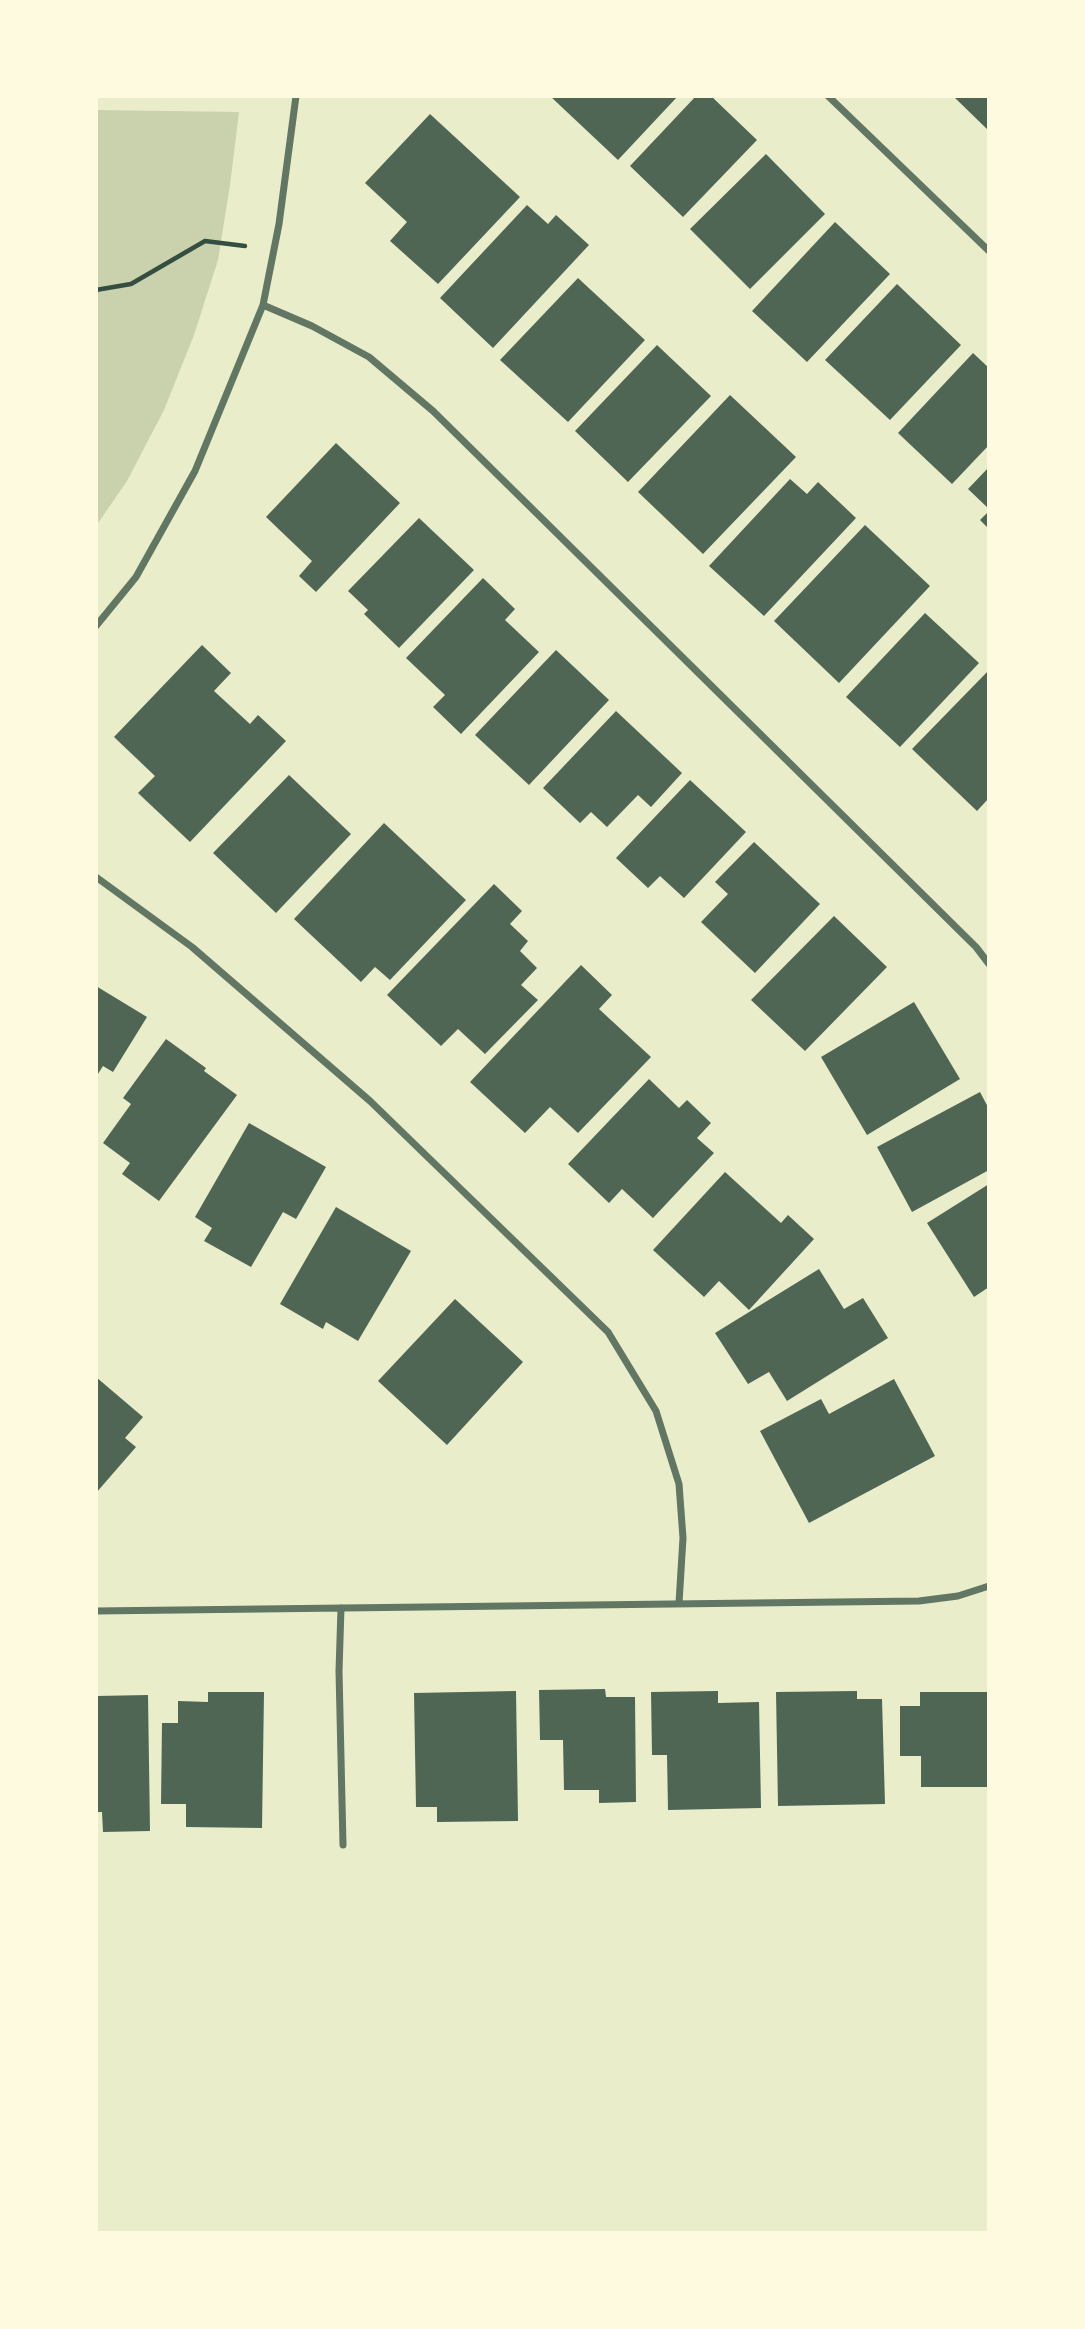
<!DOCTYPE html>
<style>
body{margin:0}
#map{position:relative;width:1085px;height:2329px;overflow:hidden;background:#e9edc9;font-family:Commissioner,sans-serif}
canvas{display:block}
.frame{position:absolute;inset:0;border:98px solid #fefae0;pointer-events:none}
</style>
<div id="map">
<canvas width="1085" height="2329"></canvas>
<div class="frame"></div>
</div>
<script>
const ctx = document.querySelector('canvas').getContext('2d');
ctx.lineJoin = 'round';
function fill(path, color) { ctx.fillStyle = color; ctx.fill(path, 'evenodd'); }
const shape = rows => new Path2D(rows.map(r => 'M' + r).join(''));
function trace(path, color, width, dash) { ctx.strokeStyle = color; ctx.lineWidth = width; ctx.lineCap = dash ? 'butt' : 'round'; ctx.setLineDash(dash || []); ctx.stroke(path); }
const green = shape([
 [96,110,239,112,230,185,218,260,194,335,164,410,127,481,96,526]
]);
const building = shape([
 [550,96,678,96,618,160],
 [696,96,711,96,757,140,683,217,630,166],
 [953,96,989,96,989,131],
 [430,114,520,197,438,284,390,241,407,222,365,183],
 [766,154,825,214,750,289,690,229],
 [527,205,548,224,556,215,589,245,493,348,440,298],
 [835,222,890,274,807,362,752,311],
 [578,278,645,340,568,422,500,360],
 [897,284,961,345,890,420,825,360],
 [657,345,711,396,628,482,575,431],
 [973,353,989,368,989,445,952,484,898,433],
 [730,395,796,457,703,554,638,492],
 [336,443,400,503,316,592,299,576,312,561,266,517],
 [989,467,989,509,968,489],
 [790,479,807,494,818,482,856,518,764,616,709,566],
 [989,511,989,529,980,520],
 [419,518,474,570,399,648,364,614,368,610,348,591],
 [865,525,930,586,839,683,774,621],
 [483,578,515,609,505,620,539,652,461,734,433,707,445,695,406,658],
 [925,613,979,663,900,747,846,697],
 [202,645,231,673,214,691,250,724,258,715,286,741,190,842,138,793,155,776,114,737],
 [556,650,609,700,529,785,475,735],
 [989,670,989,798,977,811,912,749],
 [616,711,682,773,651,807,638,795,607,827,591,812,580,823,543,788],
 [289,775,351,834,276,913,213,853],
 [690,780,746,832,684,898,660,876,648,888,616,858],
 [384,823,466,900,390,980,375,967,361,982,294,919],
 [754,842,820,904,755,973,701,922,728,894,715,882],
 [494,884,522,911,510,924,528,941,520,951,537,968,521,985,538,1000,485,1054,458,1029,441,1046,387,995],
 [834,916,887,967,805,1051,751,1000],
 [581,965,612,995,599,1009,651,1057,578,1133,550,1107,525,1133,470,1082],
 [96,986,147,1017,113,1072,103,1066,96,1077],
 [914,1002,960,1079,867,1135,821,1057],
 [166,1039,206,1068,204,1071,237,1095,159,1201,122,1174,130,1163,103,1143,131,1104,123,1098],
 [649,1079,679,1108,687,1100,711,1123,697,1138,714,1153,653,1218,622,1189,609,1203,568,1164],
 [980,1092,989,1109,989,1170,912,1212,877,1147],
 [249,1123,326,1167,296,1219,283,1212,251,1267,204,1241,212,1228,195,1217],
 [725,1172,781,1223,788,1215,814,1239,749,1310,719,1281,704,1297,653,1250],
 [989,1184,989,1287,974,1297,927,1223],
 [336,1207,411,1251,358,1341,326,1322,323,1329,280,1304],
 [819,1269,844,1309,863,1298,888,1338,787,1401,769,1372,748,1384,715,1333],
 [455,1299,523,1362,447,1445,378,1381],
 [96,1377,143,1417,125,1438,136,1447,96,1493],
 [894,1379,935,1456,809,1523,760,1431,821,1399,829,1414],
 [605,1689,606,1697,635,1697,636,1802,599,1803,599,1790,564,1790,563,1740,540,1740,539,1690],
 [516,1691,518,1821,437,1822,437,1807,416,1807,414,1693],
 [718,1691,718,1703,759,1702,761,1808,668,1810,667,1755,652,1755,651,1692],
 [857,1691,857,1699,882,1699,885,1804,778,1806,776,1692],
 [208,1692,264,1692,262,1828,186,1827,186,1804,161,1804,162,1723,178,1723,178,1701,208,1702],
 [920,1692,989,1692,989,1787,921,1787,921,1756,900,1756,900,1706,920,1706],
 [148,1695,150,1831,103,1832,102,1812,96,1812,96,1696]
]);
const path = shape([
 [96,290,131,284,205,241,245,246]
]);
const minor = shape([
 [828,96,989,251],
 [263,305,312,326,369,357,433,411,976,947,989,964],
 [96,626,136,577,195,471,263,305,279,224,296,96],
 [96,877,192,947,370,1101,608,1332,656,1411,679,1484,683,1538,679,1603],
 [341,1608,339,1671,343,1845],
 [96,1611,919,1601,958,1596,989,1586]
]);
fill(green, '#cad2ad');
fill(building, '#4f6655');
trace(path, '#344e41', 4.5);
trace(minor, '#617663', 7);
</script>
